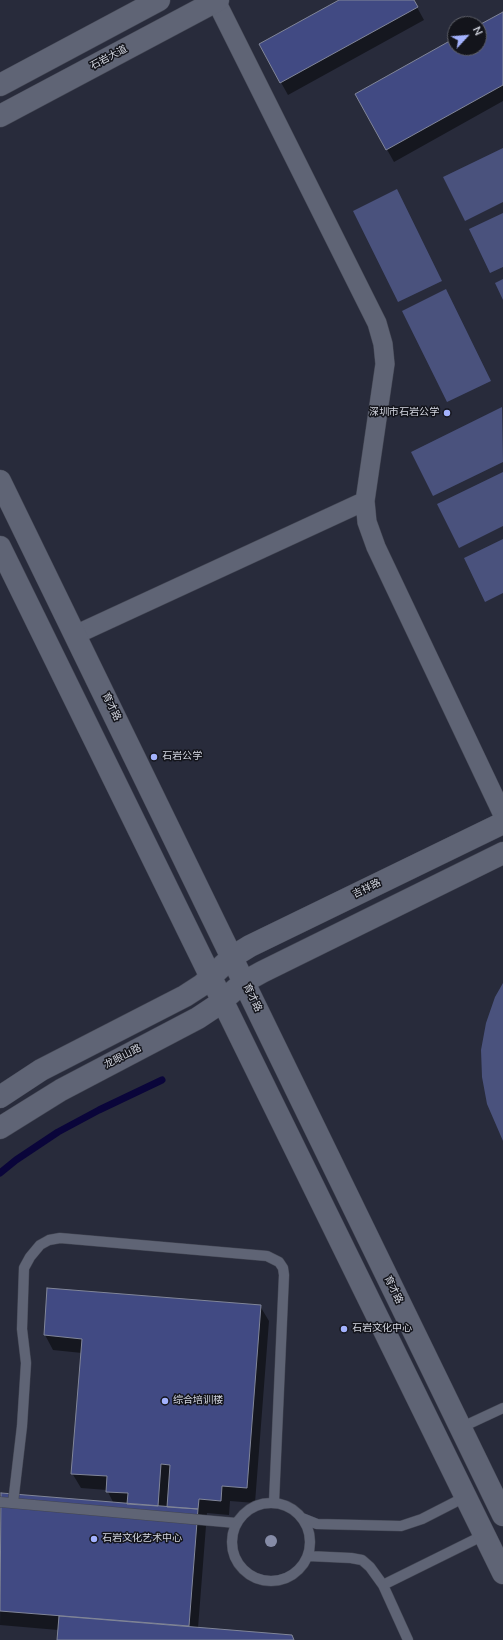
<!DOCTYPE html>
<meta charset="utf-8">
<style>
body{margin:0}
#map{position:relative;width:503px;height:1640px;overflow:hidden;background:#282b3b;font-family:"Nunito Sans",sans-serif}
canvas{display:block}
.north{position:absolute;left:447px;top:16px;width:40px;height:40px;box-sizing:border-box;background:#13141b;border:1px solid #5f6169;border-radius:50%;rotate:64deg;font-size:11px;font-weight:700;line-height:16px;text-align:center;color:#d2d5df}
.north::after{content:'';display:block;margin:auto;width:14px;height:18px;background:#a3b2fd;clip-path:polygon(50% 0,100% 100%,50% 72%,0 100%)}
</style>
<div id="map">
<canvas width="503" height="1640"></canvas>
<div class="north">N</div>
</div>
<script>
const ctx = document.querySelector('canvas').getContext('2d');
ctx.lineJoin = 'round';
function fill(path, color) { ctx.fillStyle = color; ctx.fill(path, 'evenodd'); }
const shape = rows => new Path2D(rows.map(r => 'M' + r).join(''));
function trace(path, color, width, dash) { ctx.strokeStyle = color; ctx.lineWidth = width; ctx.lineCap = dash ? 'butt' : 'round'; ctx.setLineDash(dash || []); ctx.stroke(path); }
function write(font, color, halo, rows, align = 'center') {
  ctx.font = font + ' "Nunito Sans","Noto Sans SC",sans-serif'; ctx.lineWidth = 3; ctx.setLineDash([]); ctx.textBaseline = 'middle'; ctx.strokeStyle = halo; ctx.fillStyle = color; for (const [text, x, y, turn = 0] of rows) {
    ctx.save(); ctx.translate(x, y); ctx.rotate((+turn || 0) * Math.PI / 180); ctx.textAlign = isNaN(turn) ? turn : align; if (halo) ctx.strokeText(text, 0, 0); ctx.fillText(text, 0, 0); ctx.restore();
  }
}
const green = shape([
 [503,148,503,202,465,221,443,177],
 [397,189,442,281,398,302,353,211],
 [503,213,503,267,490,273,469,229],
 [503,279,503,300,495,283],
 [446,289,491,381,447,402,402,311],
 [502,407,503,462,433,496,411,452],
 [503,472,503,526,459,548,437,504],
 [503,539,503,593,485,602,464,558],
 [503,983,503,1141,487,1104,482,1077,481,1050,486,1023,495,997]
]);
const shadow = shape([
 [341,0,413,0,424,20,288,95,260,45],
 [503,13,503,101,394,162,356,94,455,39,455,48,479,48,479,26],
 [48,1289,260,1306,269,1321,255,1503,230,1501,229,1515,207,1513,198,1628,294,1640,58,1640,58,1630,0,1625,2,1495,114,1504,107,1490,81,1488,72,1473,82,1353,53,1350,45,1335]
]);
const stream = shape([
 [0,1173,16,1160,58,1132,99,1110,162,1080]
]);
const building = shape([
 [339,0,414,0,418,7,280,83,259,44,339,0],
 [503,12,503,85,386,150,355,94,455,38,455,48,479,48,479,25,503,12],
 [47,1288,261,1305,247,1488,222,1486,221,1501,199,1499,198,1509,167,1507,170,1465,161,1464,158,1506,127,1504,128,1493,106,1492,107,1476,71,1474,82,1339,44,1335,47,1288],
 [1,1493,198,1509,189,1626,0,1611,1,1493],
 [59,1616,292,1635,294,1640,57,1640,59,1616]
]);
const service = shape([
 [460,1428,503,1408],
 [0,1502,236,1523],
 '232 1542a39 39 0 1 1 78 0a39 39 0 1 1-78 0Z',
 [13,1503,22,1426,26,1363,22,1329,24,1268,30,1257,40,1245,49,1240,60,1238,267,1256,279,1262,283,1268,284,1275,274,1502],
 [302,1518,317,1524,401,1526,422,1519,465,1497],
 [308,1556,351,1558,362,1560,370,1567,383,1585,408,1640],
 [383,1585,484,1535]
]);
const minor = shape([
 [216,1,377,323,383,344,385,364,365,501,367,522,376,547,503,815],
 [75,635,365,501]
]);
const tertiary = shape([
 [0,85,159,0],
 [0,116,218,0],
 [0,481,503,1515],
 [0,547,503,1573],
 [0,1097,41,1070,185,996,202,985,232,957,250,946,503,823],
 [0,1128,61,1090,198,1018,216,1006,244,982,262,972,503,853]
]);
const trees = [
 [271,1541]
];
const markers = [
 [447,413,4,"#a3b2fd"],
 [154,757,4,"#a3b2fd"],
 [344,1329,4,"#a3b2fd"],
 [165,1401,4,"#a3b2fd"],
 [94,1539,4,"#a3b2fd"]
];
const streetNames = [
 ["石岩大道",109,58,-28],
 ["育才路",111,707,64],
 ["吉祥路",367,889,-26],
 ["育才路",252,998,64],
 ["龙眼山路",123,1057,-27],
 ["育才路",393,1290,64]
];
const poiNames = [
 ["深圳市石岩公学",439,413,"right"],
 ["石岩公学",162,757],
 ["石岩文化中心",352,1329],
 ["综合培训楼",173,1401],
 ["石岩文化艺术中心",102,1539]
];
fill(green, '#4a527d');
fill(shadow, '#0007');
trace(stream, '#0a053a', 7);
fill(building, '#414a83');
trace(building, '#818699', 1);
trace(service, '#434653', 11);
trace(minor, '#434653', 20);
trace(tertiary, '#434653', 23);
trace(service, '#5f6475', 10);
trace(minor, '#5f6475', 19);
trace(tertiary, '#5f6475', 22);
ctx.fillStyle = '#868ca7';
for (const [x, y] of trees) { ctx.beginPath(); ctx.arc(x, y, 6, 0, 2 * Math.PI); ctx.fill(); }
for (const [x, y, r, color] of markers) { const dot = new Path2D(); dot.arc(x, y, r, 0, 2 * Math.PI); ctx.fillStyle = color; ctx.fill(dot); trace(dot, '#13141b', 1.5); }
write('10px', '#d2d5df', '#13141b', streetNames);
write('10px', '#d2d5df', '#13141b', poiNames, 'left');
</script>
